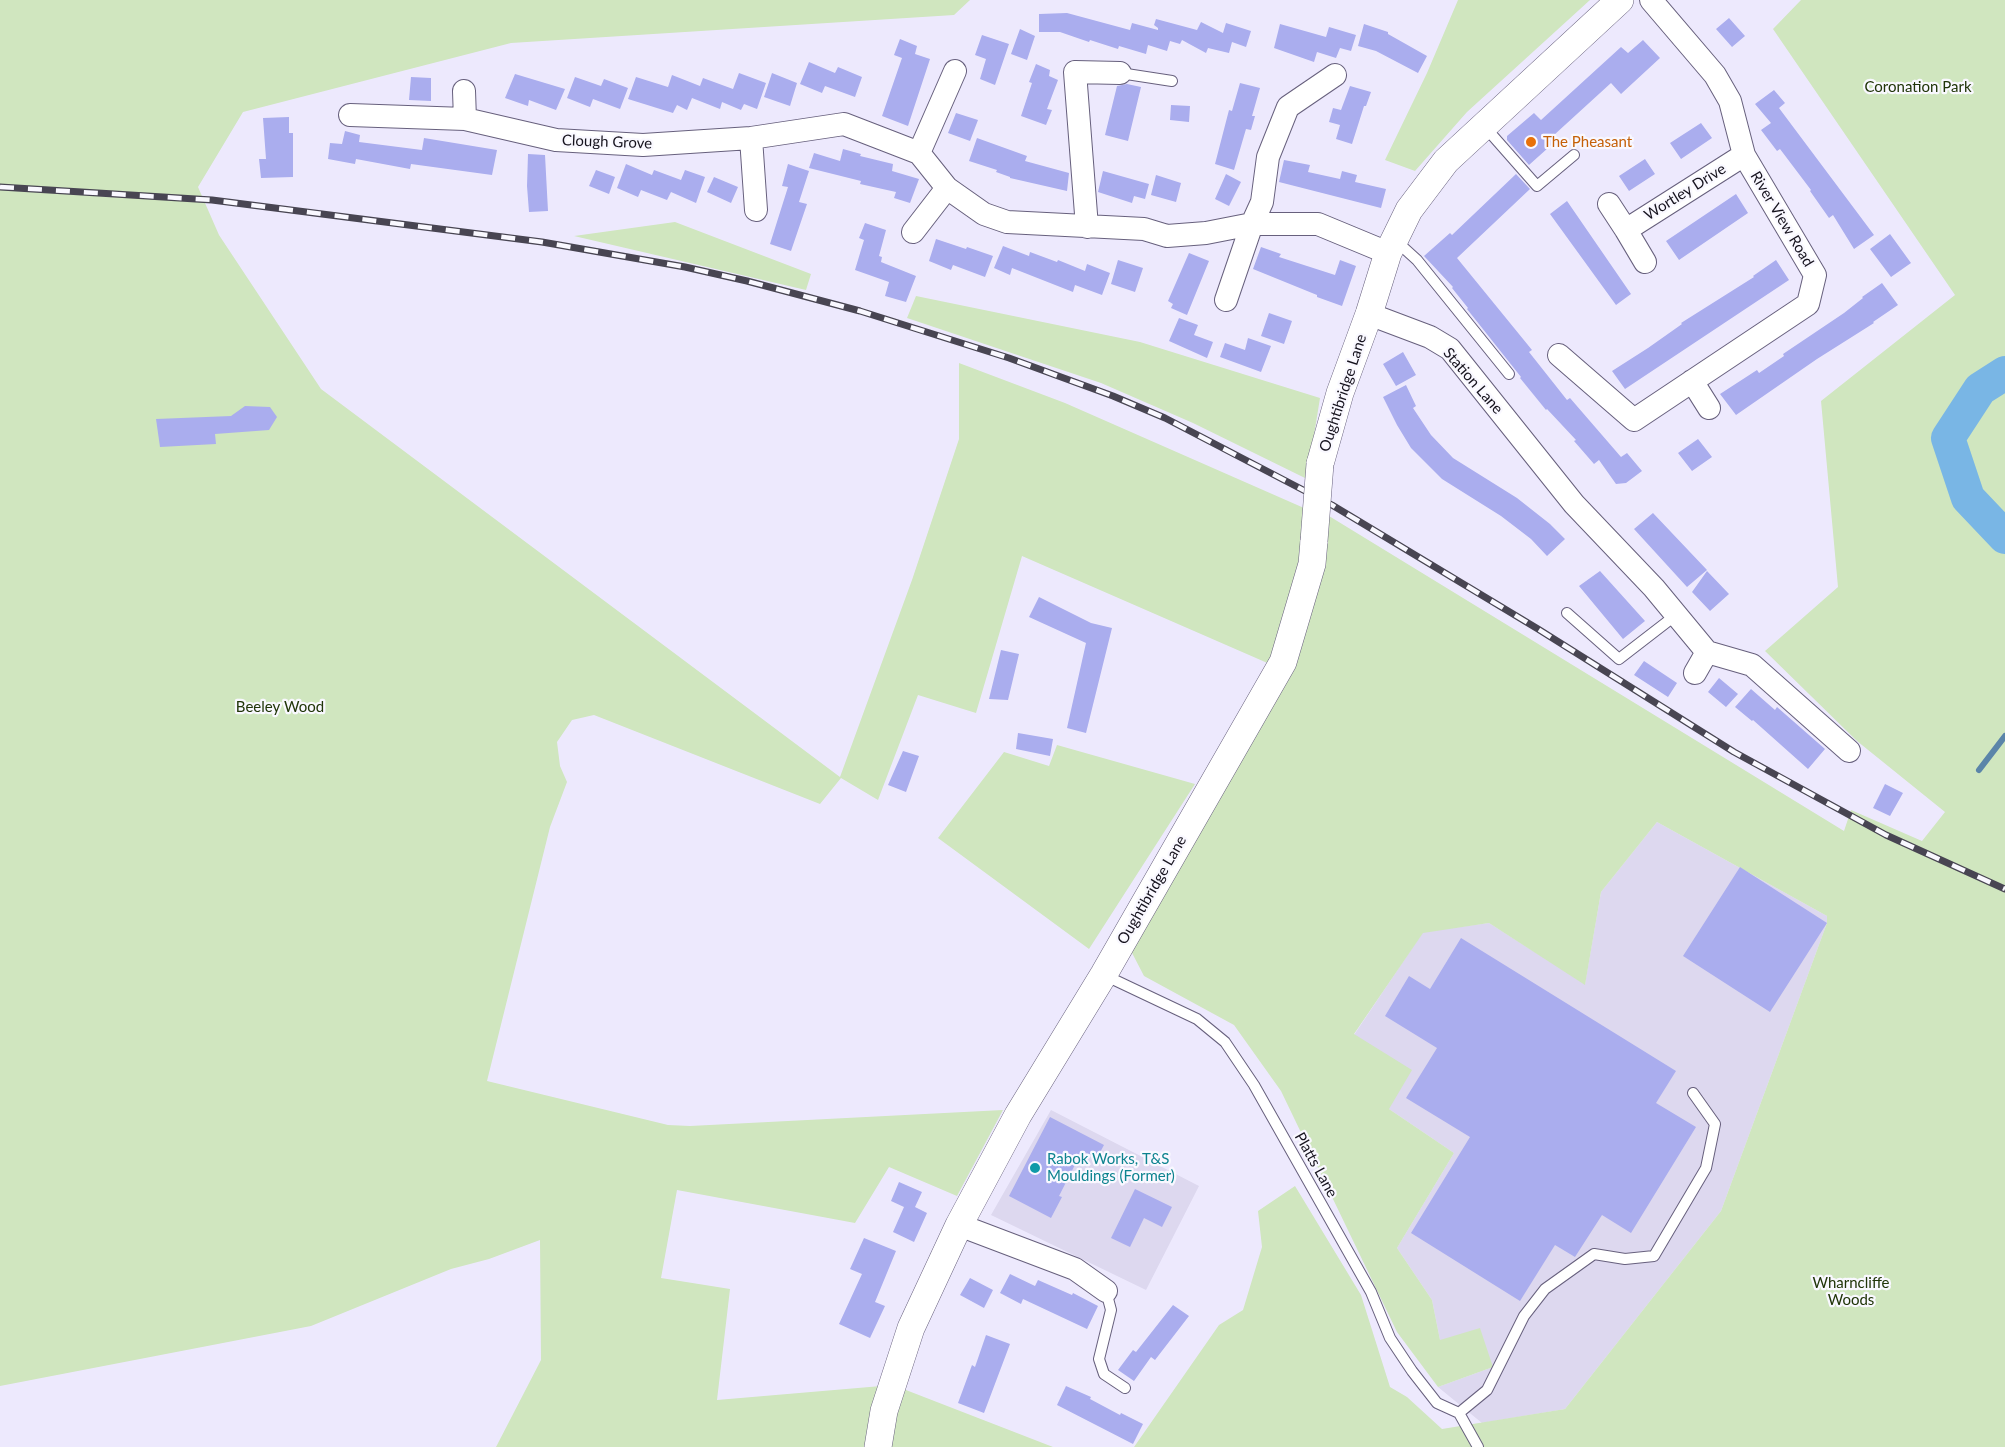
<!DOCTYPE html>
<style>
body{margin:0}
canvas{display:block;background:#ede9fd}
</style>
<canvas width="2005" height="1447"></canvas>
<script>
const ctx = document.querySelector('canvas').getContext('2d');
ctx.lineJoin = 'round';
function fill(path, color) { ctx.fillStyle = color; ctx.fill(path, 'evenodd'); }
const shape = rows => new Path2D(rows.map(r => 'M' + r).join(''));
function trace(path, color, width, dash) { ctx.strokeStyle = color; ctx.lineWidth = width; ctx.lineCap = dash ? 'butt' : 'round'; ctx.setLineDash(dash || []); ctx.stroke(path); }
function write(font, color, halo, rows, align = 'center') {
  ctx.font = font + ' Lato,sans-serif'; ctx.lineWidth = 4.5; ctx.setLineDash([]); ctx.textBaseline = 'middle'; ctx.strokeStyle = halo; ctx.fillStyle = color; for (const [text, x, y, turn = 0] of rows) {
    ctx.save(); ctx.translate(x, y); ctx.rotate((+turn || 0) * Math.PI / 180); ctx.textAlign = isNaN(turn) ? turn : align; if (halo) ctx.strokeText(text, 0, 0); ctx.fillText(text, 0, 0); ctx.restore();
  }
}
const built = shape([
 [1657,822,1827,916,1827,923,1721,1211,1565,1409,1482,1423,1438,1387,1493,1367,1440,1340,1432,1300,1397,1248,1454,1153,1389,1109,1354,1035,1423,932,1489,923,1585,984,1601,892],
 [1051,1110,1199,1186,1146,1290,991,1215]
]);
const green = shape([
 [0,0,970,0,954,15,511,43,243,112,198,187,219,235,321,389,840,777,912,580,959,439,959,363,1065,403,1304,508,1302,559,1272,665,1022,556,976,713,918,695,878,800,841,778,820,804,594,715,572,720,557,742,560,766,567,782,550,827,487,1081,668,1125,690,1126,1003,1110,957,1196,889,1167,855,1223,677,1190,661,1278,730,1289,717,1400,893,1385,1053,1447,496,1447,541,1360,540,1240,489,1259,451,1269,311,1326,0,1386],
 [1458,0,1590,0,1467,112,1415,171,1385,160,1427,73],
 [1801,0,2005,0,2005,1447,1134,1447,1219,1325,1243,1310,1262,1247,1258,1211,1295,1186,1361,1295,1390,1387,1407,1397,1442,1429,1565,1409,1721,1211,1827,923,1827,916,1657,822,1601,892,1585,985,1489,923,1423,933,1354,1034,1412,1070,1389,1109,1454,1153,1397,1248,1432,1300,1440,1340,1480,1328,1493,1367,1438,1387,1397,1332,1281,1091,1234,1025,1144,976,1130,949,1291,672,1329,516,1844,831,1851,810,1922,841,1945,812,1857,741,1765,651,1838,587,1821,401,1955,295,1773,29],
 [675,222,811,274,806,290,574,236],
 [916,296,1140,342,1320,398,1307,479,1193,423,1101,383,907,318],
 [1057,745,1195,784,1089,949,938,838,1004,752,1049,766]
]);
const stream = shape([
 [1979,770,2005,736]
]);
const river = shape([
 [2005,373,1980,389,1948,438,1968,498,2005,537]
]);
const building = shape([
 [1067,13,1130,30,1132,23,1158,30,1158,28,1154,25,1156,19,1197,30,1201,22,1223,33,1226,23,1251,31,1246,47,1232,42,1229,53,1208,48,1206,53,1182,40,1180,44,1170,41,1167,51,1148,45,1146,54,1119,46,1118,49,1090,40,1089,42,1060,32,1039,32,1039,14],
 [1729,18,1745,36,1732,47,1716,29],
 [1280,24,1326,37,1329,27,1356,35,1351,51,1340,48,1336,58,1317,52,1314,62,1274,48],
 [1364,24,1388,32,1388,34,1427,56,1418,73,1376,51,1358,46],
 [1020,29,1035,36,1027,60,1011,54],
 [982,35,1009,44,995,85,980,79,986,59,975,55],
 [900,39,917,46,915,54,930,59,908,126,882,116,902,58,894,55],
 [1643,40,1660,58,1621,94,1611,83,1554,135,1558,139,1529,165,1507,140,1507,136,1534,113,1541,120,1621,47,1628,53],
 [809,62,835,73,838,67,862,77,855,97,825,86,822,93,800,84],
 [1036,64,1050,70,1049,76,1058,80,1047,109,1052,110,1046,125,1021,116,1032,83,1029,82],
 [739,73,766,83,757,109,744,104,741,110,722,102,720,109,692,98,687,110,677,105,673,113,628,99,636,77,668,87,672,75,700,86,703,78,733,89],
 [772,73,797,83,790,106,764,97],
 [515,74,565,89,556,110,529,100,528,106,505,98],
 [411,77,431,78,431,101,409,100],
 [575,77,601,86,604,79,628,88,620,109,593,99,590,107,567,98],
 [1240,83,1260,88,1252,116,1255,116,1251,130,1246,129,1234,170,1215,164,1229,110,1232,111],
 [1127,84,1141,87,1128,141,1105,135,1117,86],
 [1350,86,1371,92,1366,106,1364,106,1352,144,1336,139,1340,125,1329,122,1333,108,1341,110],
 [1774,90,1785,103,1779,108,1874,235,1854,249,1833,215,1829,218,1810,191,1811,190,1780,149,1777,151,1761,130,1771,123,1755,104],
 [1171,105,1190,106,1189,122,1170,120],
 [956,113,978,120,970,141,948,133],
 [289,117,289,133,293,133,293,177,261,178,259,159,266,159,263,118],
 [1701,123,1712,138,1681,159,1670,143],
 [345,131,360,135,359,142,422,150,424,138,497,150,492,175,411,164,410,169,356,159,355,164,328,159,330,143,342,144],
 [977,138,1027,156,1025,161,1069,173,1067,191,1010,178,1010,177,996,172,997,170,969,161],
 [843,149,861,154,860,156,893,164,892,171,919,179,910,203,894,198,896,192,860,184,861,181,809,168,814,153,840,161],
 [528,154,545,155,548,211,529,212,527,186],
 [1645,159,1655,174,1629,191,1619,176],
 [1284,160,1310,165,1308,172,1340,179,1342,171,1357,175,1355,182,1386,189,1381,208,1279,182],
 [626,164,652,175,654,170,681,180,685,170,705,177,696,203,671,192,667,200,641,190,638,197,617,188],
 [788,164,809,171,799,202,807,204,791,251,770,244,788,187,782,186],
 [596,170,615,177,609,194,589,186],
 [1103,171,1149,184,1145,199,1134,196,1132,203,1098,192],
 [1226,174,1241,182,1229,206,1215,199],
 [1516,174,1530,189,1457,258,1532,350,1529,352,1567,400,1570,398,1621,457,1627,453,1642,471,1626,483,1616,484,1599,460,1594,464,1574,441,1576,440,1547,409,1546,410,1520,378,1521,377,1467,309,1468,308,1452,288,1453,287,1424,256,1450,233,1452,235],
 [1156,175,1181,183,1176,202,1151,195],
 [714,177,738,187,731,203,707,192],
 [1736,194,1748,213,1679,260,1666,241],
 [1567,201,1631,294,1616,305,1550,214],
 [865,223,886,230,879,256,882,257,881,262,916,276,906,302,885,296,889,282,855,270,864,240,859,238],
 [1890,234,1911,263,1891,277,1870,249],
 [936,239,966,249,967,247,993,256,985,277,953,265,951,270,929,261],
 [1003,246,1029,256,1030,252,1057,262,1058,260,1085,271,1087,264,1110,273,1102,295,1075,285,1073,292,1012,268,1010,275,994,268],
 [1261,247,1281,254,1279,257,1335,275,1340,260,1356,266,1342,306,1317,297,1317,295,1253,269],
 [1189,253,1209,261,1187,315,1171,308,1173,304,1168,301],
 [1118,260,1143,268,1135,292,1111,284],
 [1776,260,1789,280,1625,389,1612,371,1648,348,1682,324,1681,323,1754,277,1753,276],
 [1882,283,1898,305,1873,322,1874,323,1817,359,1736,415,1720,394,1757,370,1759,373,1784,356,1783,354,1844,313,1863,298,1862,297],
 [1269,313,1292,321,1284,344,1261,336],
 [1179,318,1198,325,1194,335,1213,342,1207,358,1169,341],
 [1248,338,1271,346,1261,372,1220,357,1225,343,1245,350],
 [1403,352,1416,375,1396,386,1383,364],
 [1406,385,1416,406,1413,408,1431,435,1453,458,1517,498,1550,524,1565,539,1547,556,1531,539,1501,516,1442,479,1411,448,1397,425,1383,397],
 [245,406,270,407,277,417,269,430,215,434,216,444,160,447,156,419,231,416],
 [1698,439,1712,457,1692,471,1678,453],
 [1653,513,1707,570,1687,587,1634,529],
 [1600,571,1645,621,1623,639,1579,586],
 [1707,571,1729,594,1710,611,1692,592],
 [1039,597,1091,623,1112,628,1086,733,1067,728,1086,643,1029,617],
 [1001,650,1019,654,1008,700,989,699],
 [1644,661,1677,683,1668,697,1634,675],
 [1719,678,1738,694,1726,707,1708,692],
 [1751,689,1775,710,1777,707,1825,749,1808,769,1753,720,1752,721,1735,707],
 [1018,733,1053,739,1050,756,1016,749],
 [903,751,919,756,906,792,888,785],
 [1885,784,1903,793,1890,816,1873,808],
 [1740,867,1827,923,1770,1012,1683,956],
 [1461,938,1676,1071,1656,1103,1696,1127,1631,1233,1602,1215,1575,1257,1555,1245,1520,1301,1411,1233,1470,1137,1406,1098,1437,1048,1385,1016,1409,976,1430,989],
 [1050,1117,1104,1145,1097,1158,1082,1151,1059,1196,1062,1197,1051,1218,1009,1196],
 [899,1182,922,1192,915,1207,927,1213,914,1242,893,1232,904,1207,891,1201],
 [1135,1189,1172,1207,1162,1227,1144,1218,1130,1247,1111,1238],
 [864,1238,896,1251,875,1302,885,1306,870,1338,839,1324,862,1274,850,1269],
 [1010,1274,1035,1286,1038,1280,1072,1295,1073,1293,1098,1306,1087,1329,1023,1299,1021,1304,1000,1293],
 [970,1278,993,1290,984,1308,960,1295],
 [1173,1305,1189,1316,1155,1360,1151,1357,1134,1381,1118,1370,1133,1350,1136,1352],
 [986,1335,1010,1344,984,1413,958,1403,972,1365,975,1367],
 [1066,1386,1091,1397,1090,1399,1120,1415,1121,1413,1143,1424,1133,1444,1057,1405]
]);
const service = shape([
 [1120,73,1172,81],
 [1485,127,1537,186,1574,155],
 [1395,240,1417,260,1509,374],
 [1567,613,1619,659,1676,615],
 [1104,975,1197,1019,1225,1042,1254,1085,1371,1292,1390,1338,1412,1371,1437,1403,1459,1413],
 [1106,1291,1111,1310,1099,1359,1104,1374,1125,1388],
 [1459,1413,1487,1390,1524,1316,1545,1289,1594,1254,1625,1259,1654,1256,1706,1168,1715,1124,1693,1093],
 [1459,1413,1478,1447]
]);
const minor = shape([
 [464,91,465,119],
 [350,115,465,119,556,140,643,145,751,138,844,124,919,153,947,188,984,214,1007,222,1144,229,1167,236,1206,233,1252,224,1318,224,1388,253],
 [751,138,756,210],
 [919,153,955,71],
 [1609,204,1626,230,1744,155],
 [1087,227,1075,72,1120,73],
 [1626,230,1645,262],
 [913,232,947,188],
 [1226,300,1252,224,1262,202,1268,157,1288,107,1335,75],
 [1369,314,1430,337,1450,349,1574,504,1654,588,1707,652,1752,665,1849,751],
 [1559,355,1634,420,1808,304,1815,275,1744,155,1730,101,1715,75,1651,0],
 [1692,381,1709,408],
 [1695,673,1707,652],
 [959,1225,1075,1269,1106,1291]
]);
const tertiary = shape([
 [1320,464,1340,393,1369,314,1388,253,1409,210,1446,161,1620,0],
 [878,1447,884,1411,911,1328,959,1225,1018,1115,1104,974,1283,662,1312,564,1314,541]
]);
const rail = shape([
 [0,187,212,200,542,242,685,267,747,281,860,311,1009,358,1113,396,1165,418,1332,505,1538,629,1734,752,1886,835,2005,889]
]);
const tertiaryBridge = shape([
 [1314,541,1320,464]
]);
const markers = [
 [1531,142,6,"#e8710a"],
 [1035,1168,6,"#0f9aa8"]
];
const parkNames = [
 ["Coronation Park",1918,87],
 ["Beeley Wood",280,707],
 ["Wharncliffe",1851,1283],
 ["Woods",1851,1300]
];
const streetNames = [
 ["Clough Grove",607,142,2],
 ["Wortley Drive",1685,192,-32],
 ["River View Road",1782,219,59],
 ["Station Lane",1473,381,49],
 ["Oughtibridge Lane",1343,393,-72],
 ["Oughtibridge Lane",1152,890,-60],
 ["Platts Lane",1316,1165,61]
];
const foodNames = [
 ["The Pheasant",1543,142]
];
const cultureNames = [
 ["Rabok Works, T&S",1047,1159],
 ["Mouldings (Former)",1047,1176]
];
fill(built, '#ddd8ef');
fill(green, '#d0e6bf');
trace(stream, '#5b85a9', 6);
trace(river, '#79b6e5', 34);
fill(building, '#aaadee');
trace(service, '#67607d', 12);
trace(minor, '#67607d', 24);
trace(tertiary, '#67607d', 28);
trace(service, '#fff', 10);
trace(minor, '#fff', 22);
trace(tertiary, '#fff', 27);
trace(rail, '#484552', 7);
trace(rail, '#f9f8ff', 4.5, [14]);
trace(tertiaryBridge, '#67607d', 28, []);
trace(tertiaryBridge, '#fff', 27);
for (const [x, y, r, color] of markers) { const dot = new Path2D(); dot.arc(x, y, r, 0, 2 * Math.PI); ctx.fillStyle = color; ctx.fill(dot); trace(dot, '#f9f8ff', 2); }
write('15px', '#203508', '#f9f8ff', parkNames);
write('15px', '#15121d', '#f9f8ff', streetNames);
write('15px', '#c56008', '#f9f8ff', foodNames, 'left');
write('15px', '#0d838f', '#f9f8ff', cultureNames, 'left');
</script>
